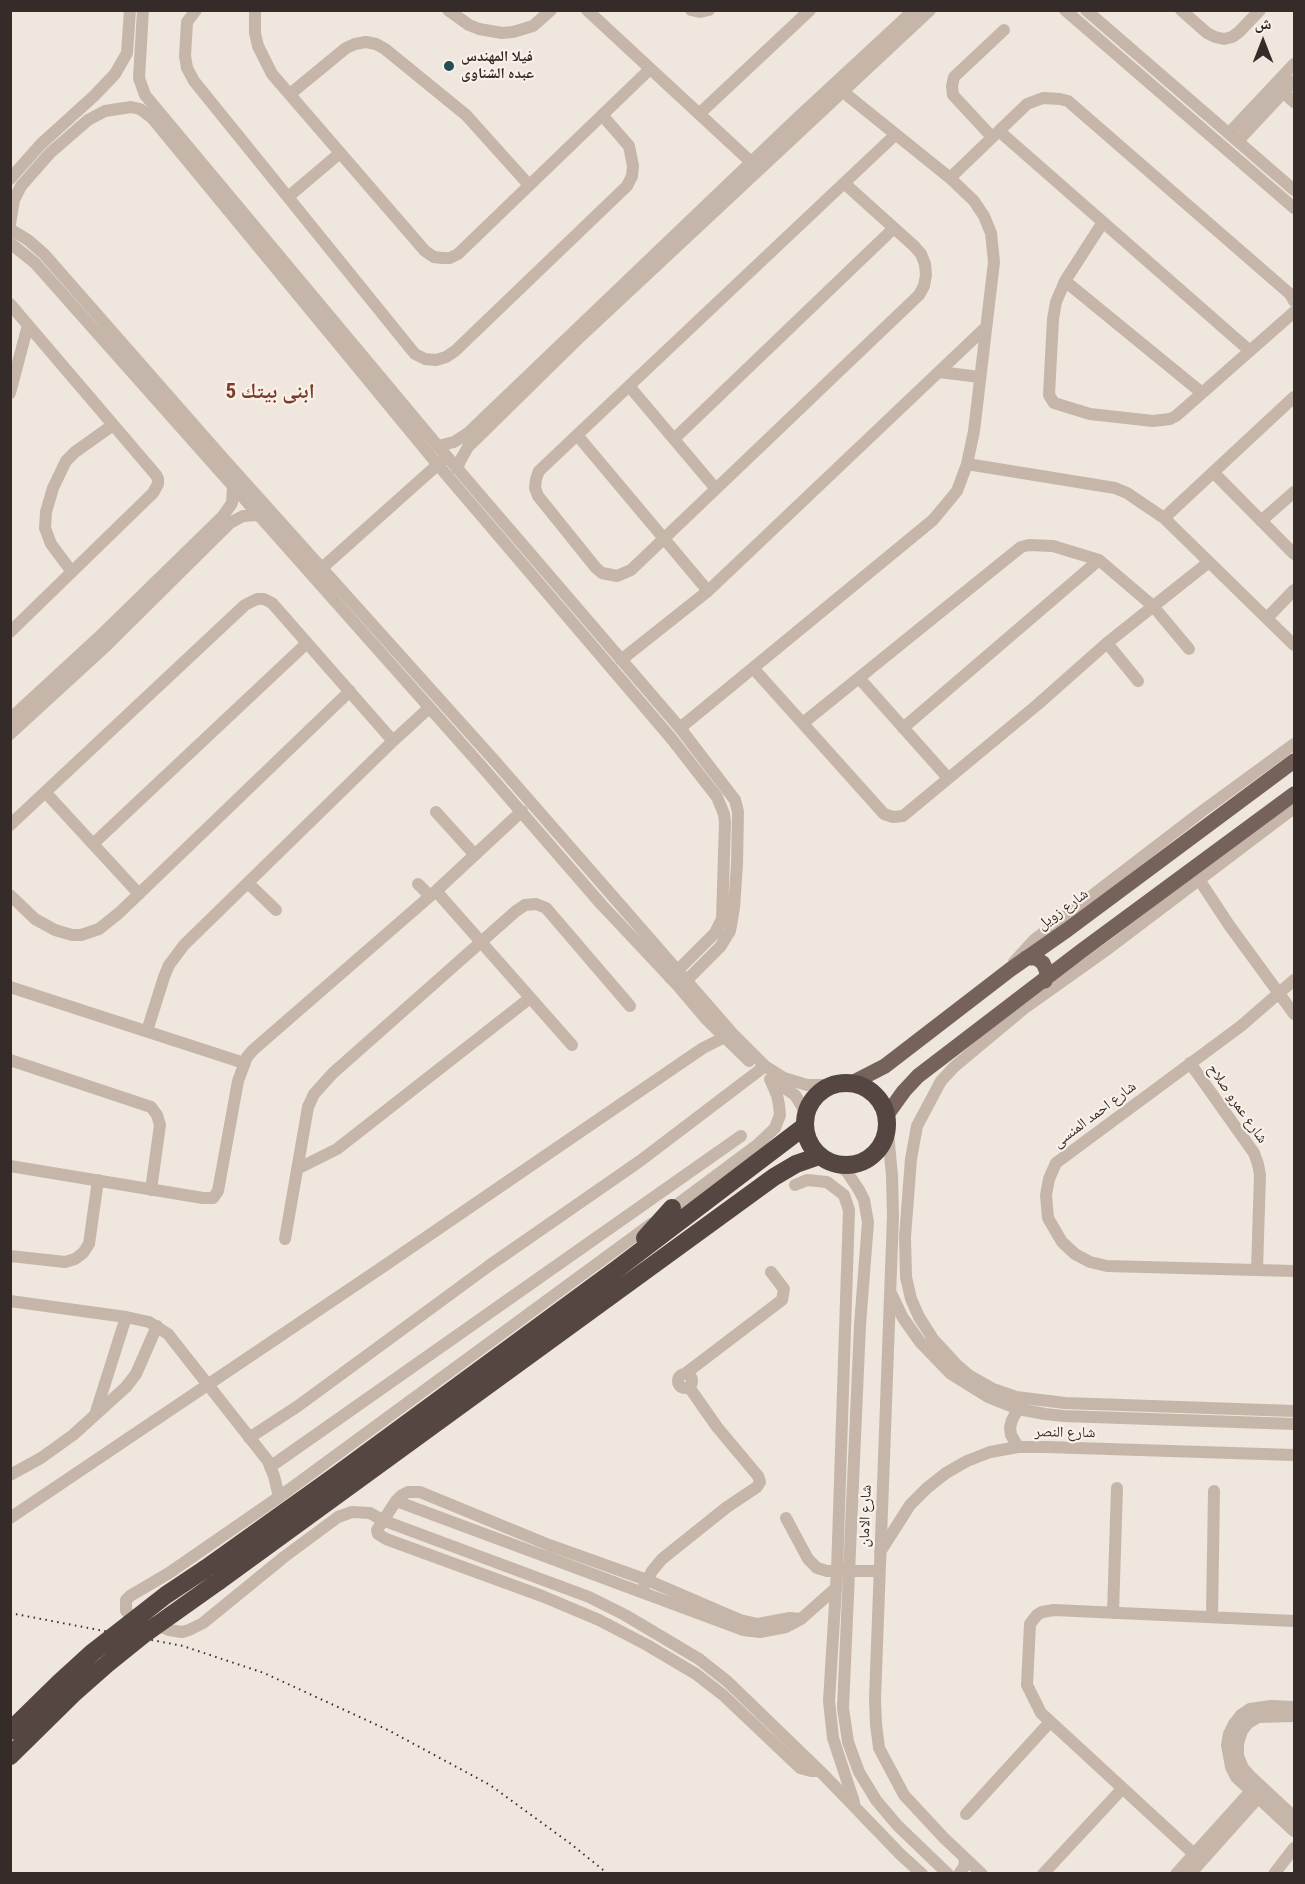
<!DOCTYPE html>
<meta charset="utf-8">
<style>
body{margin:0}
#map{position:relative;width:1305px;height:1884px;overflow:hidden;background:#efe6dd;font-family:"Roboto Condensed","Noto Naskh Arabic",sans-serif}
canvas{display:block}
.frame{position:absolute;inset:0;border:12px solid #352c29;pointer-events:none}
.north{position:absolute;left:1233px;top:12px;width:60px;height:60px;-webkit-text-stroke:4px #f8f0e9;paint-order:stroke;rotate:0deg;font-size:16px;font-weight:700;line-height:24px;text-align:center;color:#352c29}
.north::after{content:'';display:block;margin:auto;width:21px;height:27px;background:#352c29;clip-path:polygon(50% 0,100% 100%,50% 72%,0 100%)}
</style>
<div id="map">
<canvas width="1305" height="1884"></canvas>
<div class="frame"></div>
<div class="north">ش</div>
</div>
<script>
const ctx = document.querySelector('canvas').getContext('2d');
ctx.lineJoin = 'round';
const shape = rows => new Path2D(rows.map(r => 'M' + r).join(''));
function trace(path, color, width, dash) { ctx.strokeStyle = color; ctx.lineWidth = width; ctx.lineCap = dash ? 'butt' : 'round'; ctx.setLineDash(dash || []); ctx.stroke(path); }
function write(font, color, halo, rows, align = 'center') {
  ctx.font = font + ' "Roboto Condensed","Noto Naskh Arabic",sans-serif'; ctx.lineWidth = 4.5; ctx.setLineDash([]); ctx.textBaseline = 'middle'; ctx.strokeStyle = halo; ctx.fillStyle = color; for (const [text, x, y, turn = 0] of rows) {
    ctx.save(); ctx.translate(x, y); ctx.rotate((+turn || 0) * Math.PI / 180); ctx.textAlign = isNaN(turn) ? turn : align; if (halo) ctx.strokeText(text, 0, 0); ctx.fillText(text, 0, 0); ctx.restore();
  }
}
const minor = shape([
 [143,10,139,78,145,95,438,446,680,728,735,800,738,812,737,864,734,908,730,931,720,947,687,980],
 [196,10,187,22,185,56,187,68,194,81,410,348,415,354,425,359,436,360,446,357,455,351,627,186,632,176,633,166,629,146,602,115],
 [255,10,255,33,258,46,272,74,425,251,434,257,442,258,450,258,458,254,650,69],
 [448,10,469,25,479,29,502,33,513,32,533,26,551,10],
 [587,10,751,162],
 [691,10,700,12,709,10],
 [1065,10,1294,208],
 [1086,10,1294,190],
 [1181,10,1207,33,1215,37,1224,39,1232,37,1239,32,1260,10],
 [1284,93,1294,102],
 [290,94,346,48,355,44,366,42,376,44,385,49,466,115,529,185],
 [699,114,810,10],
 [999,131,1250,351],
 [1229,133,1294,64],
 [992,137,953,95,952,86,954,77,1004,30],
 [1238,141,1294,81],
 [950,178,1027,104,1043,98,1060,99,1068,101,1290,294,1294,301],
 [10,179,41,144,94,96,115,74,127,53,130,10],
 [844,183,914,246,921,254,925,264,926,275,924,286,919,295,631,570,617,576,602,573,596,568,538,496,535,488,536,479,539,471,577,435,895,135],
 [288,197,340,153],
 [1103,222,1065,281,1056,302,1053,319,1049,395,1054,403,1090,414,1153,421,1170,419,1176,416,1294,312],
 [10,224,14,200,21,186,50,153,88,120,105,111,131,107,140,109,152,118,438,465,671,738,717,797,724,814,725,823,722,919,715,933,670,978],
 [10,229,28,240,44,254,222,457,494,760,732,1033,765,1066,784,1078,807,1085,836,1085],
 [10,243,35,263,484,769,601,904,679,987,707,1020,749,1061],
 [1065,281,1202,393],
 [10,304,156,475,158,479,158,484,153,493,10,632],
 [939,372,980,377],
 [629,386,716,489],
 [10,393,28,325],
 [577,435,708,591],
 [674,439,894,228],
 [438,446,454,442,468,433,794,121,914,10],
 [967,464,1115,488,1127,493,1164,518,1294,645],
 [457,469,460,461,468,447,581,336,930,10],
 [1213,472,1294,554],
 [1164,518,1294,397],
 [1261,521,1294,492],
 [322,568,444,459],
 [72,572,51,544,45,528,46,512,53,488,66,461,75,452,113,425],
 [1267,618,1294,590],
 [1107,643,1138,681],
 [621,660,708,591,985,328],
 [753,668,884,814,893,817,903,816,1037,705,1107,643,1209,562],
 [859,678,948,778],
 [10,719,98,638,223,516,232,503,233,487],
 [803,723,1021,547,1029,545,1053,546,1099,560,1153,606,1189,649],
 [680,728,933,520,957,491,967,464,974,431,994,262,991,233,984,216,974,201,950,178,842,91],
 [903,728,1099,560],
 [10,734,107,645,230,523,243,516,258,515],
 [46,793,139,894],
 [1294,808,1109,948,1026,1007,954,1067,941,1081,917,1126,911,1159,905,1237,906,1277,911,1299,919,1317,933,1339,957,1365,970,1376,993,1389,1016,1397,1065,1403,1294,1411],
 [436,812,475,855],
 [10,825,245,605,257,599,264,599,272,603,393,741],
 [93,844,307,643],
 [1200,881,1229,925,1294,1014],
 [248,883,276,910],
 [418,884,430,896],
 [436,891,572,1045],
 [10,895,35,919,55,930,72,935,81,935,99,929,119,913,350,691],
 [1014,962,1034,940,1201,812,1294,744],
 [1294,980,1241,1026,1056,1163,1049,1179,1046,1195,1048,1218,1062,1242,1075,1254,1090,1262,1107,1266,1294,1271],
 [10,987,244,1063],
 [147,1031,164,977,169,965,184,945,393,741,429,708],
 [10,1060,151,1107,157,1115,160,1125,151,1190],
 [1190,1063,1254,1153,1258,1164,1260,1175,1257,1270],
 [771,1079,795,1095,803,1108,805,1116],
 [887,1122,892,1176,893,1216,875,1699,876,1724,879,1748,904,1795,943,1837,982,1874],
 [839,1165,847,1172,859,1190,864,1200,868,1222,860,1325,843,1708,848,1742,859,1772,876,1800,897,1825,948,1874],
 [10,1166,203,1198,213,1198,218,1191,238,1081,247,1057,253,1050,436,891,522,811],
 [297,1169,337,1149,530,998],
 [795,1185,807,1180,827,1182,844,1195,849,1210,837,1571,829,1701,833,1738,854,1802],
 [667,1212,757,1145,775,1128,780,1115,779,1105,777,1095,770,1079],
 [651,1224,279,1497,169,1573,130,1596,126,1600,126,1611,130,1615,169,1630,182,1632,189,1630,203,1623,284,1557,338,1517,352,1512,370,1513,382,1520,589,1597,625,1615,699,1659,728,1682,820,1771,901,1855,922,1874],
 [285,1239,308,1107,314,1094,333,1073,516,911,525,905,536,904,546,908,630,1006],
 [10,1256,65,1262,75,1259,83,1253,89,1244,98,1180],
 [891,1293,903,1318,920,1342,951,1374,988,1397,1018,1409,1045,1414,1064,1416,1294,1424],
 [10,1301,126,1317,149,1322,168,1334,268,1461,274,1476,279,1497],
 [686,1373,782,1300,784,1289,771,1272],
 '678 1381a7 7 0 1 1 14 0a7 7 0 1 1-14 0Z',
 [95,1415,126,1317],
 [249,1438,298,1406,490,1265,640,1161,765,1066],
 [1018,1447,1011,1435,1010,1427,1012,1420,1018,1409],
 [270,1467,741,1136],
 [10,1475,41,1458,73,1435,126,1387,136,1374,157,1326],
 [396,1501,743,1630,760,1632,786,1627,801,1619,836,1588],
 [10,1518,384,1266,703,1048,731,1034],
 [786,1518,808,1559,817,1568,827,1571,879,1571],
 [880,1552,910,1505,927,1488,946,1473,967,1461,990,1452,1018,1447,1046,1447,1294,1455],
 [644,1586,652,1571,662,1559,727,1507,757,1487,760,1482,758,1476,717,1427,689,1387],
 [1113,1613,1117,1488],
 [1212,1617,1214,1491],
 [801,1619,790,1618,758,1624,740,1620,647,1580,549,1545,420,1492,408,1492,402,1495,396,1501,377,1530,378,1534,386,1539,542,1596,599,1620,647,1645,696,1674,723,1695,800,1768,811,1771,820,1771],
 [1294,1707,1271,1706,1250,1709,1241,1715,1234,1724,1229,1734,1227,1745,1231,1767,1236,1777,1294,1831],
 [1294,1716,1258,1717,1248,1723,1242,1731,1238,1743,1238,1756,1243,1768,1251,1777,1294,1817],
 [966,1814,1050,1722],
 [1194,1854,1041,1713,1027,1685,1030,1624,1037,1615,1042,1612,1054,1610,1294,1621],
 [959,1874,964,1867,965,1861,963,1856],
 [1043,1874,1122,1789],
 [1176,1874,1250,1792],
 [1190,1874,1258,1798],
 [1274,1874,1294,1848]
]);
const major = shape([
 [1026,958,1036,958,1043,963,1047,972,1045,981],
 [850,1084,885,1066,1011,969,1067,930,1294,761],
 [886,1116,904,1091,918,1076,1080,952,1294,794]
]);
const highway = shape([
 '805 1124a41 41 0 1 1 82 0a41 41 0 1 1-82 0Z',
 [645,1238,672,1208],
 [205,1569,338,1474,617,1269,805,1126],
 [219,1581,774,1177,796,1164,819,1156]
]);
const rail = shape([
 [10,1613,183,1646,264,1673,388,1730,490,1785,571,1844,608,1874]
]);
const highwayBridge = shape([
 [10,1731,59,1683,93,1652,166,1595,205,1569],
 [10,1756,73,1694,107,1664,143,1635,219,1581]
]);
const markers = [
 [449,66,6,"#225052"]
];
const poiNames = [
 ["فيلا المهندس",461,57],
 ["عبده الشناوى",461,74]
];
const streetNames = [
 ["شارع زويل",1063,910,-36],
 ["شارع عمرو صلاح",1237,1104,55],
 ["شارع احمد المنسى",1095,1115,-37],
 ["شارع النصر",1065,1433,1],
 ["شارع الامان",866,1516,-88]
];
const districtNames = [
 ["ابنى بيتك 5",270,393]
];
trace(minor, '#c6b6aa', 12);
trace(major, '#75635b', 15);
trace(highway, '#554641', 18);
trace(rail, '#352c29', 2, [1.5, 4.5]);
trace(highwayBridge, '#554641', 18);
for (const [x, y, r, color] of markers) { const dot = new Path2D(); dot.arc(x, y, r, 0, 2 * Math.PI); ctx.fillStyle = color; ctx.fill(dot); trace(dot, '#f8f0e9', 2); }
write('bold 15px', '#352c29', '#f8f0e9', poiNames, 'left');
write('15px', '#352c29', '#f8f0e9', streetNames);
write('bold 21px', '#7c3b2a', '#f8f0e9', districtNames);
</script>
